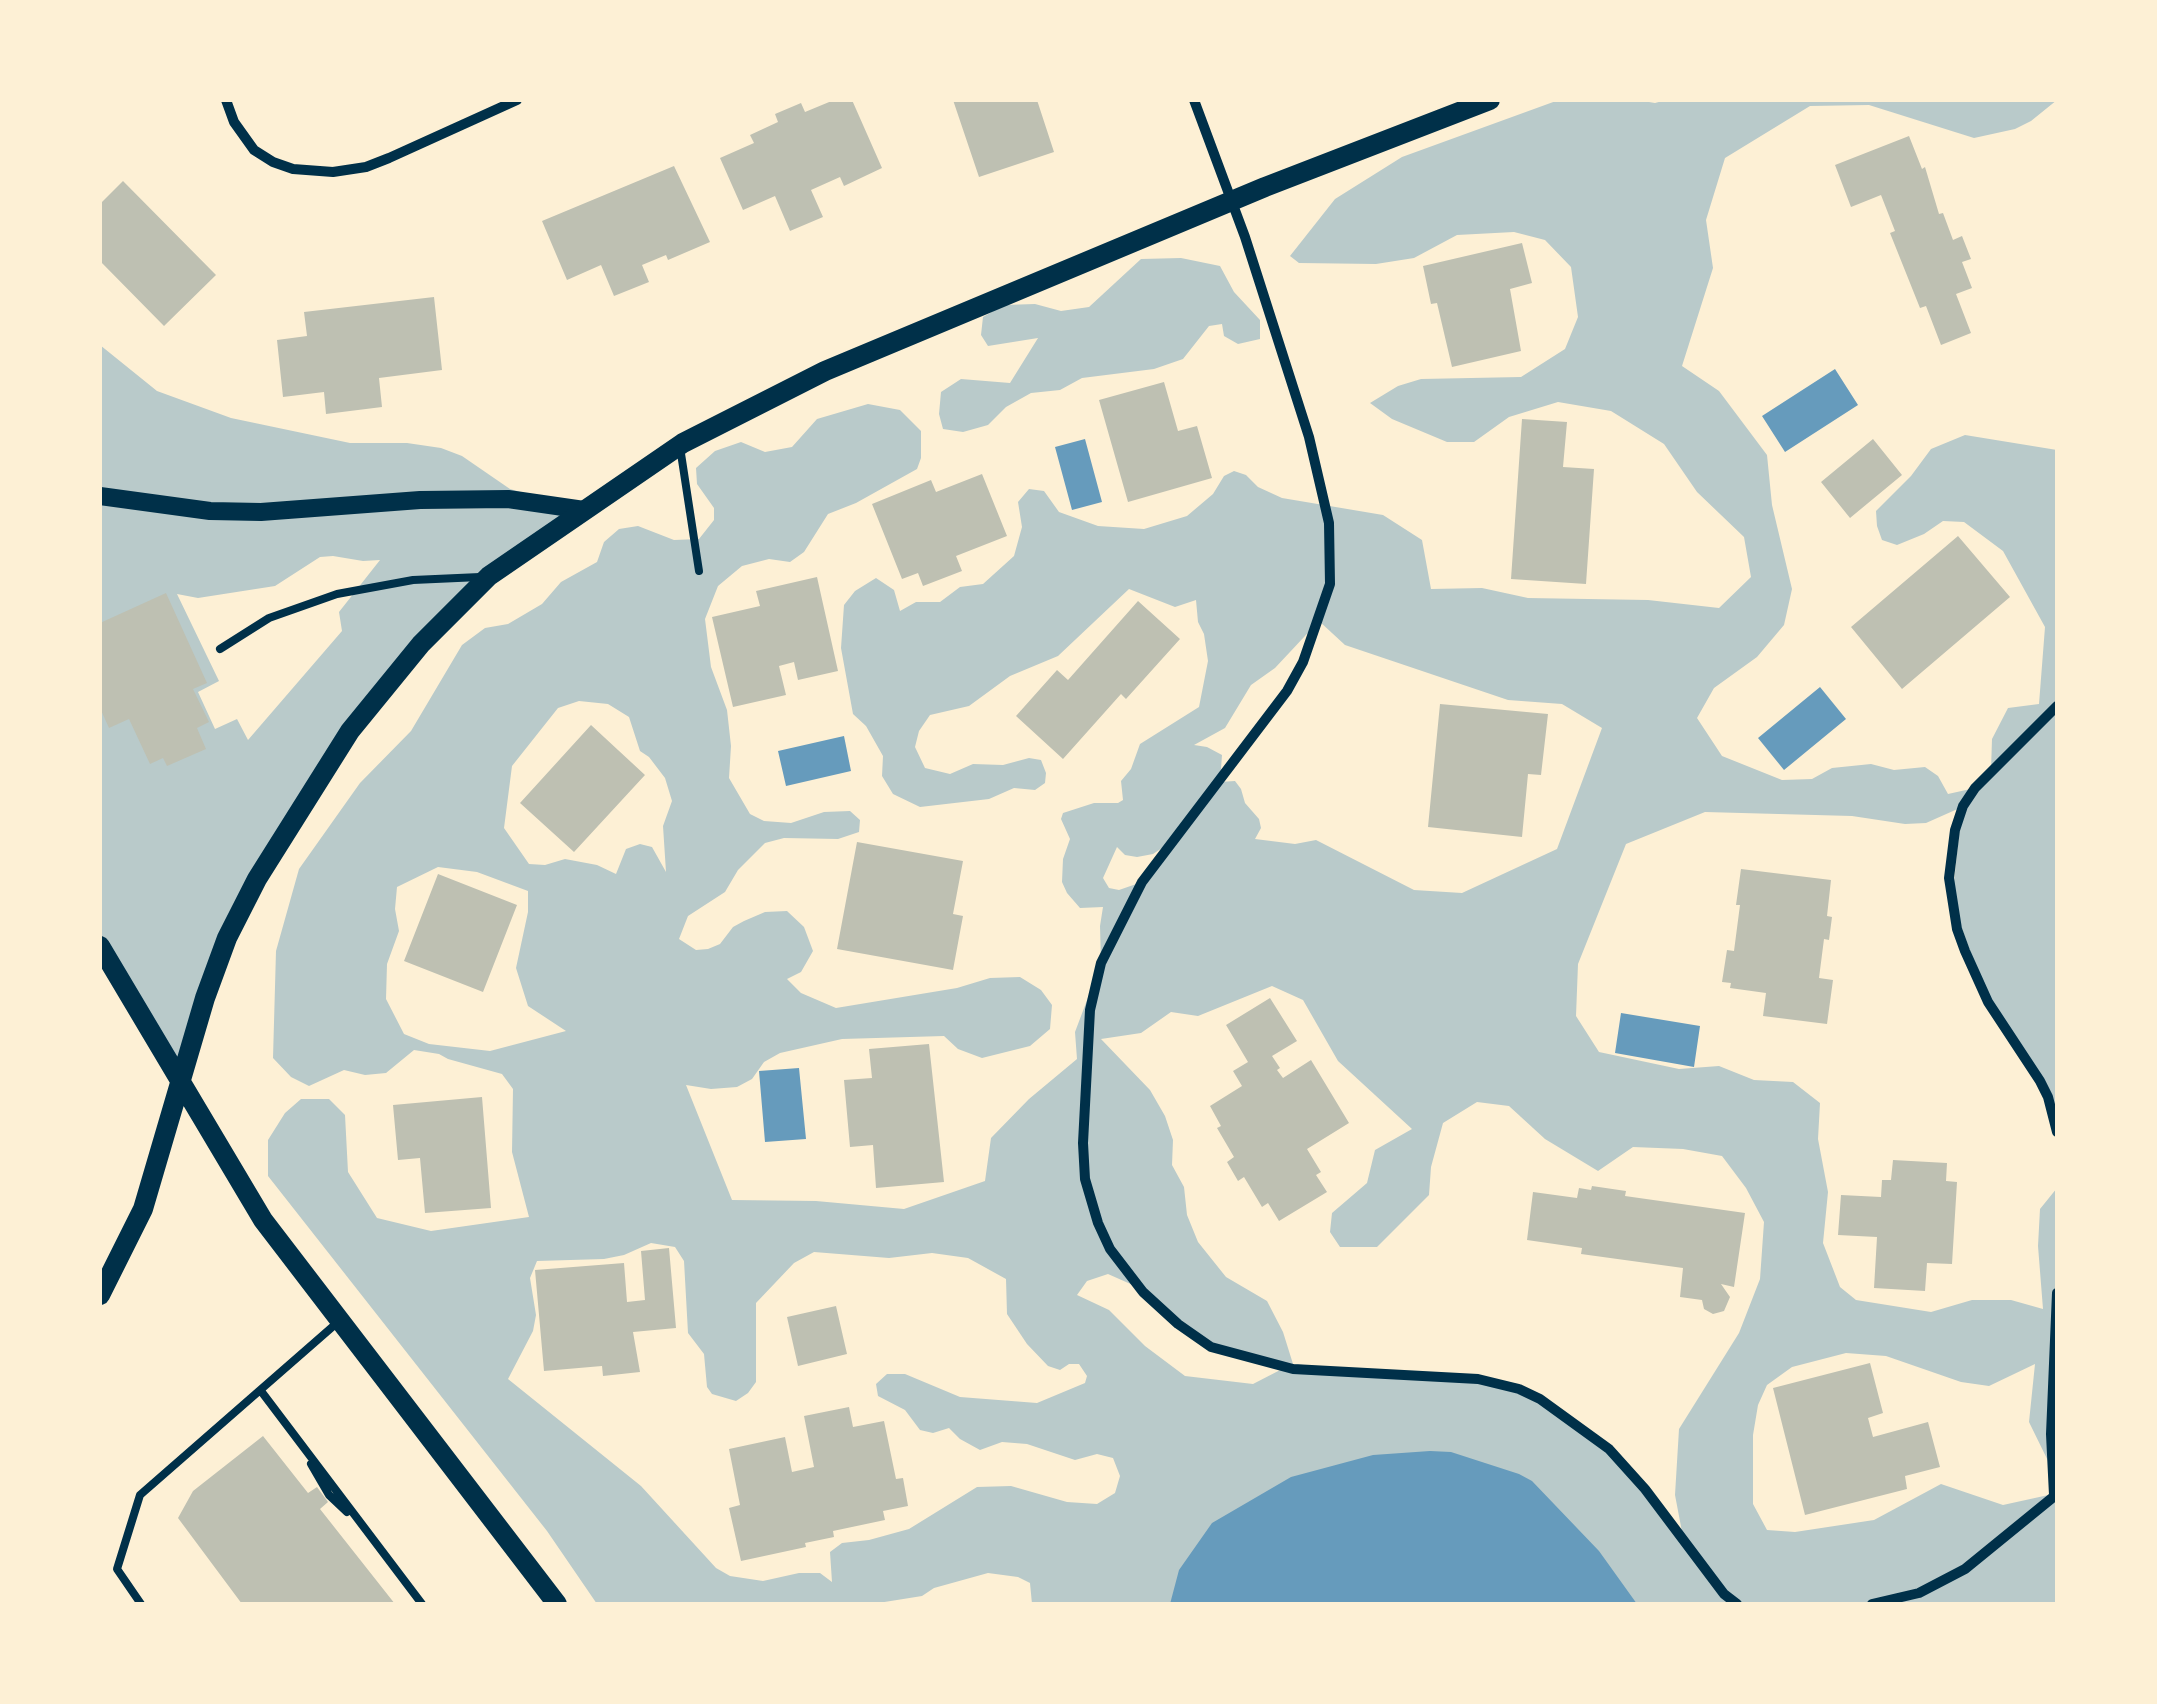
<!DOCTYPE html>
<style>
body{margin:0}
#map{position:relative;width:2157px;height:1704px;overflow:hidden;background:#fdf0d5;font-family:"Space Grotesk",sans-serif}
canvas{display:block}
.frame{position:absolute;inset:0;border:102px solid #fdf0d5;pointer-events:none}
</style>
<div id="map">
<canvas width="2157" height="1704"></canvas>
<div class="frame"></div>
</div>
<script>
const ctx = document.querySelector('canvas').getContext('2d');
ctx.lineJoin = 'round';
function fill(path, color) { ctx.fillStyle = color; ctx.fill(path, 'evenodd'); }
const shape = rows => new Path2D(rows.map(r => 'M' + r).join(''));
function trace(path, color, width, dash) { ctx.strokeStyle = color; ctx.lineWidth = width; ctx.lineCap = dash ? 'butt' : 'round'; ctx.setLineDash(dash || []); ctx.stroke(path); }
const green = shape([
 [1637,100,1655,103,1666,100,2057,100,2031,121,2015,129,1974,138,1869,105,1810,106,1725,158,1706,220,1713,268,1682,366,1719,391,1767,455,1772,505,1792,589,1784,625,1757,657,1714,688,1697,718,1722,756,1782,780,1812,779,1832,768,1871,764,1894,770,1925,767,1938,776,1948,794,1975,788,1991,771,1992,739,2008,708,2039,704,2045,627,2003,551,1964,522,1943,521,1924,534,1897,545,1882,540,1877,526,1876,511,1911,476,1931,449,1965,435,2057,450,2057,1132,2048,1097,1988,1002,1952,900,1962,807,1926,823,1905,824,1852,816,1705,812,1626,844,1578,964,1576,1016,1599,1052,1679,1069,1719,1066,1754,1080,1793,1082,1820,1103,1818,1139,1828,1192,1823,1243,1840,1287,1856,1300,1931,1312,1972,1300,2011,1300,2043,1309,2038,1246,2040,1209,2057,1188,2057,1604,1032,1604,1030,1583,1018,1577,988,1573,934,1588,922,1596,872,1604,597,1604,547,1531,268,1176,268,1140,285,1113,301,1099,329,1099,345,1115,348,1172,377,1218,431,1231,529,1217,512,1152,513,1089,502,1074,448,1059,439,1054,414,1050,386,1073,365,1075,344,1070,309,1086,291,1077,273,1058,276,951,299,869,360,783,411,731,462,645,485,628,508,624,542,604,561,582,597,562,604,542,619,529,638,526,674,540,699,539,714,520,714,508,697,484,696,468,715,451,741,442,765,452,792,447,817,419,868,404,900,410,921,431,921,458,917,469,856,503,828,514,804,552,790,562,769,559,742,566,718,586,705,619,711,667,727,710,731,746,729,778,750,814,764,821,791,823,824,812,850,811,860,820,859,832,838,839,784,838,765,843,738,870,725,892,688,916,679,939,696,950,708,949,720,944,733,927,744,921,765,912,787,911,804,927,813,951,801,972,787,979,801,993,836,1008,957,988,990,978,1020,977,1041,990,1052,1005,1050,1029,1030,1046,982,1058,958,1049,944,1036,842,1039,780,1053,764,1062,752,1079,737,1087,711,1089,686,1085,732,1200,816,1201,904,1209,985,1181,991,1138,1029,1099,1077,1059,1075,1032,1101,963,1100,926,1103,907,1080,908,1067,893,1062,882,1063,859,1070,839,1061,819,1063,813,1094,803,1118,803,1123,800,1121,781,1131,769,1140,744,1199,707,1208,661,1204,634,1198,622,1196,600,1175,607,1129,589,1058,656,1010,676,969,706,930,715,919,731,915,747,925,768,950,774,973,764,1003,765,1029,758,1041,760,1046,773,1045,783,1035,790,1014,788,989,799,920,807,893,794,882,776,883,756,866,726,853,714,841,648,844,605,855,591,876,578,894,590,900,611,916,602,940,602,960,587,983,584,1014,556,1022,527,1018,502,1029,489,1044,491,1059,512,1098,526,1144,529,1187,516,1213,494,1224,476,1234,471,1246,475,1258,487,1282,498,1383,515,1422,540,1431,589,1482,588,1528,598,1648,600,1719,608,1751,577,1744,537,1697,492,1664,444,1611,411,1558,402,1509,417,1474,442,1447,442,1392,419,1370,403,1398,386,1421,379,1521,377,1565,349,1578,317,1571,267,1545,240,1514,232,1457,235,1414,258,1376,264,1299,263,1290,256,1335,199,1402,157,1556,101],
 [1319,621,1345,645,1508,700,1562,704,1602,728,1557,849,1462,893,1414,890,1316,840,1295,844,1255,839,1261,828,1259,819,1245,803,1241,789,1235,781,1220,782,1222,755,1207,747,1194,745,1225,728,1251,685,1275,668],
 [579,701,608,704,629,717,640,751,649,757,665,778,672,801,663,826,666,872,652,847,640,844,626,849,616,874,597,865,565,859,545,865,529,864,504,828,512,766,558,708],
 [1171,842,1142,882,1119,890,1109,888,1103,878,1117,847,1125,855,1137,857,1153,854],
 [438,867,477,872,528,891,528,912,516,968,528,1006,566,1031,490,1051,429,1044,404,1034,386,999,387,964,399,931,395,909,397,887],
 [1272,986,1303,1000,1338,1061,1412,1129,1375,1150,1367,1183,1332,1213,1330,1232,1340,1247,1377,1247,1429,1195,1431,1167,1443,1123,1477,1102,1509,1106,1545,1139,1598,1171,1633,1147,1683,1149,1722,1156,1746,1188,1764,1222,1760,1279,1739,1333,1679,1429,1675,1495,1683,1537,1609,1449,1540,1399,1499,1383,1293,1364,1283,1332,1267,1301,1226,1277,1198,1242,1187,1215,1184,1187,1172,1165,1173,1140,1165,1116,1150,1090,1101,1039,1141,1033,1171,1012,1198,1016],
 [651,1243,675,1247,684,1261,688,1333,704,1354,707,1387,712,1394,736,1401,748,1393,756,1382,756,1303,794,1263,814,1252,889,1258,932,1253,968,1258,1006,1279,1007,1314,1027,1344,1048,1366,1060,1370,1069,1364,1079,1364,1087,1376,1085,1383,1037,1403,960,1397,905,1374,887,1374,876,1384,878,1396,905,1410,920,1430,933,1433,949,1428,960,1439,980,1450,1002,1442,1027,1444,1075,1460,1097,1454,1113,1458,1120,1476,1115,1493,1097,1504,1067,1502,1011,1486,977,1487,909,1529,869,1540,842,1543,830,1552,832,1582,820,1573,799,1573,763,1581,730,1576,716,1568,641,1486,508,1379,533,1331,536,1315,530,1278,537,1261,604,1259,624,1255],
 [1108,1274,1144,1290,1211,1347,1286,1367,1253,1384,1185,1376,1145,1346,1109,1310,1077,1295,1087,1281],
 [1846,1353,1886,1356,1961,1382,1989,1386,2035,1364,2029,1422,2052,1469,2053,1494,2003,1505,1941,1484,1874,1520,1795,1532,1767,1530,1753,1504,1753,1435,1758,1405,1767,1385,1792,1367],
 [1181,258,1220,266,1234,292,1260,320,1260,339,1238,344,1224,336,1222,324,1209,326,1183,359,1154,369,1082,378,1060,390,1031,393,1006,407,988,425,963,432,943,429,939,414,941,392,961,379,1010,383,1038,338,988,346,981,335,983,317,1004,305,1035,304,1061,311,1089,307,1141,259],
 [100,345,157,391,231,418,350,443,407,443,441,448,462,456,510,489,584,510,421,644,257,879,180,1079,100,946],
 [333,556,363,561,380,560,339,612,342,631,248,740,237,719,215,729,198,692,219,681,177,594,198,598,275,586,320,557]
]);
const water = shape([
 [1835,369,1858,405,1785,452,1762,416],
 [1085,439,1102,502,1072,510,1055,447],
 [1820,687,1846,719,1784,770,1758,738],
 [844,736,851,771,786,786,778,751],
 [1621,1013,1700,1026,1694,1067,1615,1053],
 [799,1068,806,1139,765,1142,759,1071],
 [1430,1451,1451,1452,1519,1474,1532,1481,1599,1551,1637,1604,1170,1604,1179,1570,1212,1523,1291,1477,1373,1455]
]);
const building = shape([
 [834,100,852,100,882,168,844,186,840,177,811,190,823,217,790,231,775,196,743,210,720,158,754,143,750,135,778,122,775,114,801,103,805,112],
 [953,100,1037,100,1054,152,979,177],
 [1909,136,1922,169,1925,167,1939,214,1943,213,1953,240,1962,236,1971,259,1962,262,1972,288,1956,294,1971,333,1941,345,1926,306,1920,308,1890,233,1895,231,1881,195,1851,207,1835,165],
 [674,166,710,242,668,260,666,255,642,265,649,282,614,296,601,265,567,280,542,221],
 [123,181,216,275,164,326,100,261,100,204],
 [1522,243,1532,283,1510,289,1521,351,1452,367,1437,303,1431,304,1423,266],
 [434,297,442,370,379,378,382,407,326,414,324,392,283,397,277,340,307,336,304,312],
 [1164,382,1178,431,1197,426,1212,478,1128,502,1099,400],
 [1522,419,1567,422,1563,467,1594,469,1586,584,1511,579],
 [1873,439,1902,475,1850,518,1821,482],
 [982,474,1007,536,956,556,962,571,923,586,918,573,902,579,872,504,931,480,936,492],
 [1958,536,2010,597,1902,689,1851,627],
 [817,577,838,671,798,680,794,662,779,666,786,695,733,707,712,617,760,606,756,591],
 [166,593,207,683,193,689,209,722,197,728,206,749,167,766,163,758,150,764,129,719,109,728,100,708,100,623],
 [1138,601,1180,639,1126,699,1121,694,1063,759,1016,716,1057,670,1068,680],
 [1440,704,1548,714,1541,775,1528,774,1522,837,1428,827],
 [591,725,645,775,574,852,520,803],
 [857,842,963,861,953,914,963,916,953,970,837,949],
 [1741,869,1831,880,1827,916,1832,917,1829,940,1824,939,1819,978,1833,980,1827,1024,1763,1016,1766,993,1730,988,1731,983,1722,982,1727,950,1734,951,1740,905,1736,905],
 [438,874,517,905,483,992,404,961],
 [1270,998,1297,1041,1272,1056,1280,1068,1277,1070,1283,1078,1311,1060,1349,1123,1307,1149,1321,1172,1316,1175,1327,1192,1279,1221,1268,1203,1262,1207,1244,1177,1238,1181,1227,1162,1234,1157,1217,1128,1221,1126,1210,1106,1242,1086,1233,1071,1248,1062,1226,1025],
 [929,1044,944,1182,876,1188,873,1145,850,1147,844,1080,872,1078,869,1049],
 [482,1097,491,1208,425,1213,420,1158,398,1160,393,1105],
 [1893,1160,1947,1163,1946,1181,1957,1182,1952,1264,1927,1263,1925,1291,1874,1288,1877,1237,1838,1235,1841,1195,1881,1197,1882,1180,1891,1180],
 [1592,1186,1626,1191,1625,1196,1745,1213,1734,1287,1721,1284,1730,1297,1724,1311,1713,1314,1704,1309,1702,1300,1680,1297,1683,1268,1581,1254,1582,1248,1527,1240,1533,1192,1577,1198,1579,1188,1591,1190],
 [669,1248,676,1328,633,1332,640,1372,603,1376,602,1366,544,1371,535,1270,624,1263,627,1302,645,1300,641,1251],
 [836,1306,847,1354,798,1366,787,1317],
 [1870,1363,1883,1413,1868,1418,1873,1437,1928,1422,1940,1467,1905,1476,1907,1489,1805,1515,1773,1388],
 [849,1407,853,1427,884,1421,896,1479,903,1478,908,1506,883,1511,885,1520,833,1531,834,1537,805,1543,806,1547,741,1561,729,1508,740,1505,729,1449,785,1437,792,1472,814,1467,804,1416],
 [263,1436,308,1493,317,1487,328,1502,320,1509,395,1604,242,1604,178,1518,193,1491]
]);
const service = shape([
 [680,447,699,571],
 [220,649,269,618,337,594,413,580,480,577],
 [261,1391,422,1604],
 [311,1464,329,1495,347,1512],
 [141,1604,117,1569,140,1495,338,1322]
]);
const minor = shape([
 [226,100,234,122,254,150,273,162,293,169,333,172,366,167,389,158,517,100],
 [1194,100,1245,237,1309,437,1329,523,1330,584,1303,662,1287,691,1142,882,1101,963,1090,1010,1083,1143,1085,1179,1098,1223,1110,1249,1143,1292,1178,1324,1211,1347,1293,1369,1478,1379,1519,1389,1540,1399,1609,1449,1645,1489,1724,1594,1737,1604],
 [2057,706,1975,788,1963,806,1955,830,1949,878,1957,929,1965,951,1988,1002,2040,1081,2048,1097,2057,1132],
 [2054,1495,2051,1434,2057,1293],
 [1872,1604,1919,1593,1965,1569,2057,1494]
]);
const tertiary = shape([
 [100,496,210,511,261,512,420,500,508,499,584,510]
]);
const secondary = shape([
 [100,946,263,1220,557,1604],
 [100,1295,143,1209,205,998,227,938,257,879,350,731,421,644,489,576,683,443,825,371,1265,187,1490,100]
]);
fill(green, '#b9caca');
fill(water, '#669bbc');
fill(building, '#bec0b2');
trace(service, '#003049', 8);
trace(minor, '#003049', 10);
trace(tertiary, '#003049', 18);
trace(secondary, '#003049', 20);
</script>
